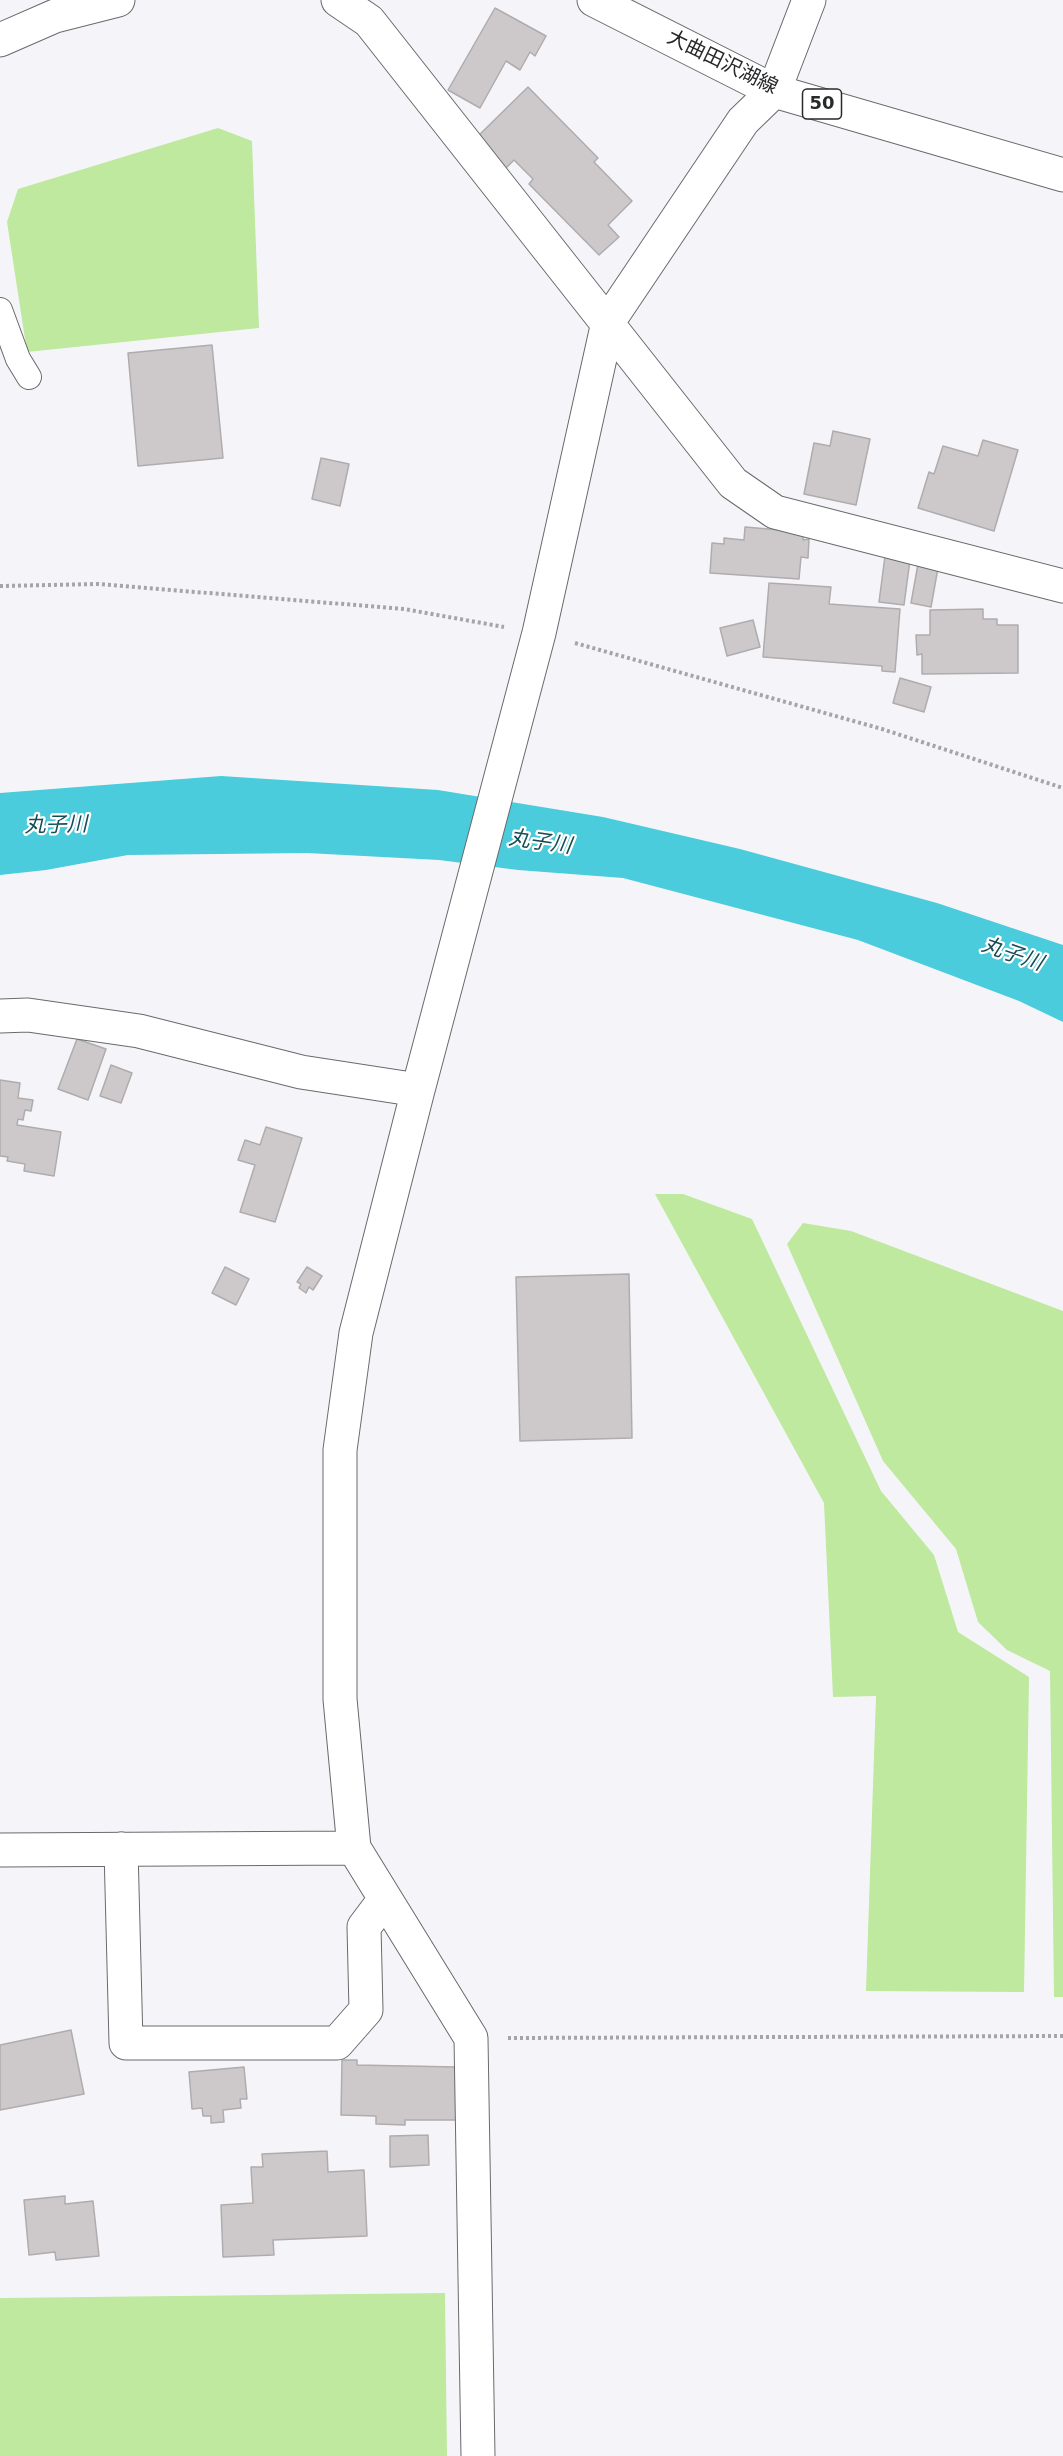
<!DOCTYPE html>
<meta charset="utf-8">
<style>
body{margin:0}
canvas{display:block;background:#f5f5f9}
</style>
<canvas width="1063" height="2456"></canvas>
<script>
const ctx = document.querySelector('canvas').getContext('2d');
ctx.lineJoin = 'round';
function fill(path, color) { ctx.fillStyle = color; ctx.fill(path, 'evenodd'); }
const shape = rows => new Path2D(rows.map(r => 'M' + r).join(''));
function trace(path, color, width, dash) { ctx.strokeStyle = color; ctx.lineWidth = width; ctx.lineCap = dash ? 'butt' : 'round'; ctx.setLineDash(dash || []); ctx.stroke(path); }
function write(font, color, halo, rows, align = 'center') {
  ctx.font = font + ' "DejaVu Sans","Noto Sans JP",sans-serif'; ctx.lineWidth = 4.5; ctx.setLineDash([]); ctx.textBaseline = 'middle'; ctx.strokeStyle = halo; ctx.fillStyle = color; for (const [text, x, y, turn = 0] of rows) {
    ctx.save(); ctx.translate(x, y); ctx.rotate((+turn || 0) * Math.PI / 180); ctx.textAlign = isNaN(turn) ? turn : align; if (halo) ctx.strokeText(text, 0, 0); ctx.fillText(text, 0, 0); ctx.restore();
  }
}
const green = shape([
 [218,128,252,141,259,328,27,352,7,222,18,189],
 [655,1194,683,1194,752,1219,881,1491,934,1555,958,1632,1029,1677,1024,1992,866,1991,876,1696,833,1697,824,1503],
 [803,1223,851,1231,1063,1311,1063,1997,1054,1997,1050,1671,1007,1650,978,1622,956,1549,883,1461,787,1244],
 [445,2293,447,2456,0,2456,0,2298]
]);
const water = shape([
 [221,776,438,790,603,817,740,849,937,903,1063,945,1063,1022,1019,1001,858,940,623,878,518,870,439,860,307,853,128,855,46,870,0,875,0,793]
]);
const building = shape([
 [495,8,546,36,535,56,530,52,520,70,506,61,480,108,448,90,495,8],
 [528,87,598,158,594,162,632,201,608,225,619,237,599,255,529,184,533,179,514,160,505,169,475,139,528,87],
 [212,345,223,458,138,466,128,353,212,345],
 [833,431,870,439,856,505,804,494,814,443,830,446,833,431],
 [983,440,1018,450,994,531,918,508,929,472,934,474,943,446,978,456,983,440],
 [321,458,349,464,340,506,312,499,321,458],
 [745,527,804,532,803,540,809,539,808,558,801,557,799,579,710,573,712,543,724,544,724,538,744,540,745,527],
 [885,556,910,560,904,605,879,602,885,556],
 [918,564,938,568,931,607,911,603,918,564],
 [769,583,831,587,829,604,900,609,895,672,882,671,882,666,763,657,769,583],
 [983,609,983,619,997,619,997,625,1018,625,1018,673,922,674,922,654,917,655,916,635,930,635,930,610,983,609],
 [753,620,760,647,727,656,720,628,753,620],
 [900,678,931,687,924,712,893,703,900,678],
 [77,1039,106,1049,88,1100,58,1089,77,1039],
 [111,1065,132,1073,121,1103,100,1096,111,1065],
 [0,1080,20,1083,18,1098,33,1100,31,1111,25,1110,23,1120,18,1119,17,1125,61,1132,54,1176,24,1171,25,1164,7,1161,8,1157,0,1156,0,1080],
 [266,1127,302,1138,275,1222,240,1212,255,1165,238,1160,245,1140,260,1145,266,1127],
 [225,1267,249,1279,236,1305,212,1293,225,1267],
 [307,1267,322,1276,313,1290,309,1287,306,1293,299,1288,301,1284,297,1282,307,1267],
 [629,1274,632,1438,520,1441,516,1277,629,1274],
 [71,2030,84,2094,0,2110,0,2045,71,2030],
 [342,2060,357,2060,357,2065,457,2067,456,2120,405,2120,405,2125,376,2124,376,2116,341,2115,342,2060],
 [244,2067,247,2099,240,2099,241,2108,223,2110,224,2122,211,2123,211,2116,203,2116,202,2108,192,2109,189,2072,244,2067],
 [428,2135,429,2165,390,2167,390,2136,428,2135],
 [327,2151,328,2172,364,2170,367,2236,273,2240,274,2255,223,2257,221,2205,253,2203,251,2167,263,2167,262,2154,327,2151],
 [65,2196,65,2204,93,2201,99,2256,56,2260,55,2252,29,2255,24,2200,65,2196]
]);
const path = shape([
 [0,586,98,584,404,609,504,627],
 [575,643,882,729,1063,788],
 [508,2038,1063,2036]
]);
const service = shape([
 [0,310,18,359,29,377]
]);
const minor = shape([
 [338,0,369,21,733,483,775,512,1063,586],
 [0,40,55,16,118,0],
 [0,1016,28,1015,139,1031,301,1072,418,1090,356,1333,340,1450,340,1699,354,1848,0,1850],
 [418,1090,539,633,608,322,743,121,774,91,809,0],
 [354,1848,471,2038,478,2456],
 [121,1849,126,2043,337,2043,366,2010,364,1927,385,1899]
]);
const primary = shape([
 [594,0,774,91,1063,175]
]);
const shields = [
 [822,104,39]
];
const shieldNames = [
 ["50",822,104]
];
const streetNames = [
 ["大曲田沢湖線",722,63,26]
];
const waterNames = [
 ["丸子川",56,826,-1],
 ["丸子川",540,843,8],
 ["丸子川",1012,955,19]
];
fill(green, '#bee99e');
fill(water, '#4bccdc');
fill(building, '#cdc9ca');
trace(building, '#b0acae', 1.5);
trace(service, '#696a6d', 26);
trace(minor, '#696a6d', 35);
trace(primary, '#696a6d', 35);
trace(path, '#a5a5a8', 4, [3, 3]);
trace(service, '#fff', 24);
trace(minor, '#fff', 33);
trace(primary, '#fff', 33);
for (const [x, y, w] of shields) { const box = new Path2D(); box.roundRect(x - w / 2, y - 15, w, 30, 4.5); ctx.fillStyle = '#fff'; ctx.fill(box); trace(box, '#28292a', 1.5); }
write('bold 18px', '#28292a', null, shieldNames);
write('20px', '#28292a', '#fff', streetNames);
write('italic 21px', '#154d54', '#fff', waterNames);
</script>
